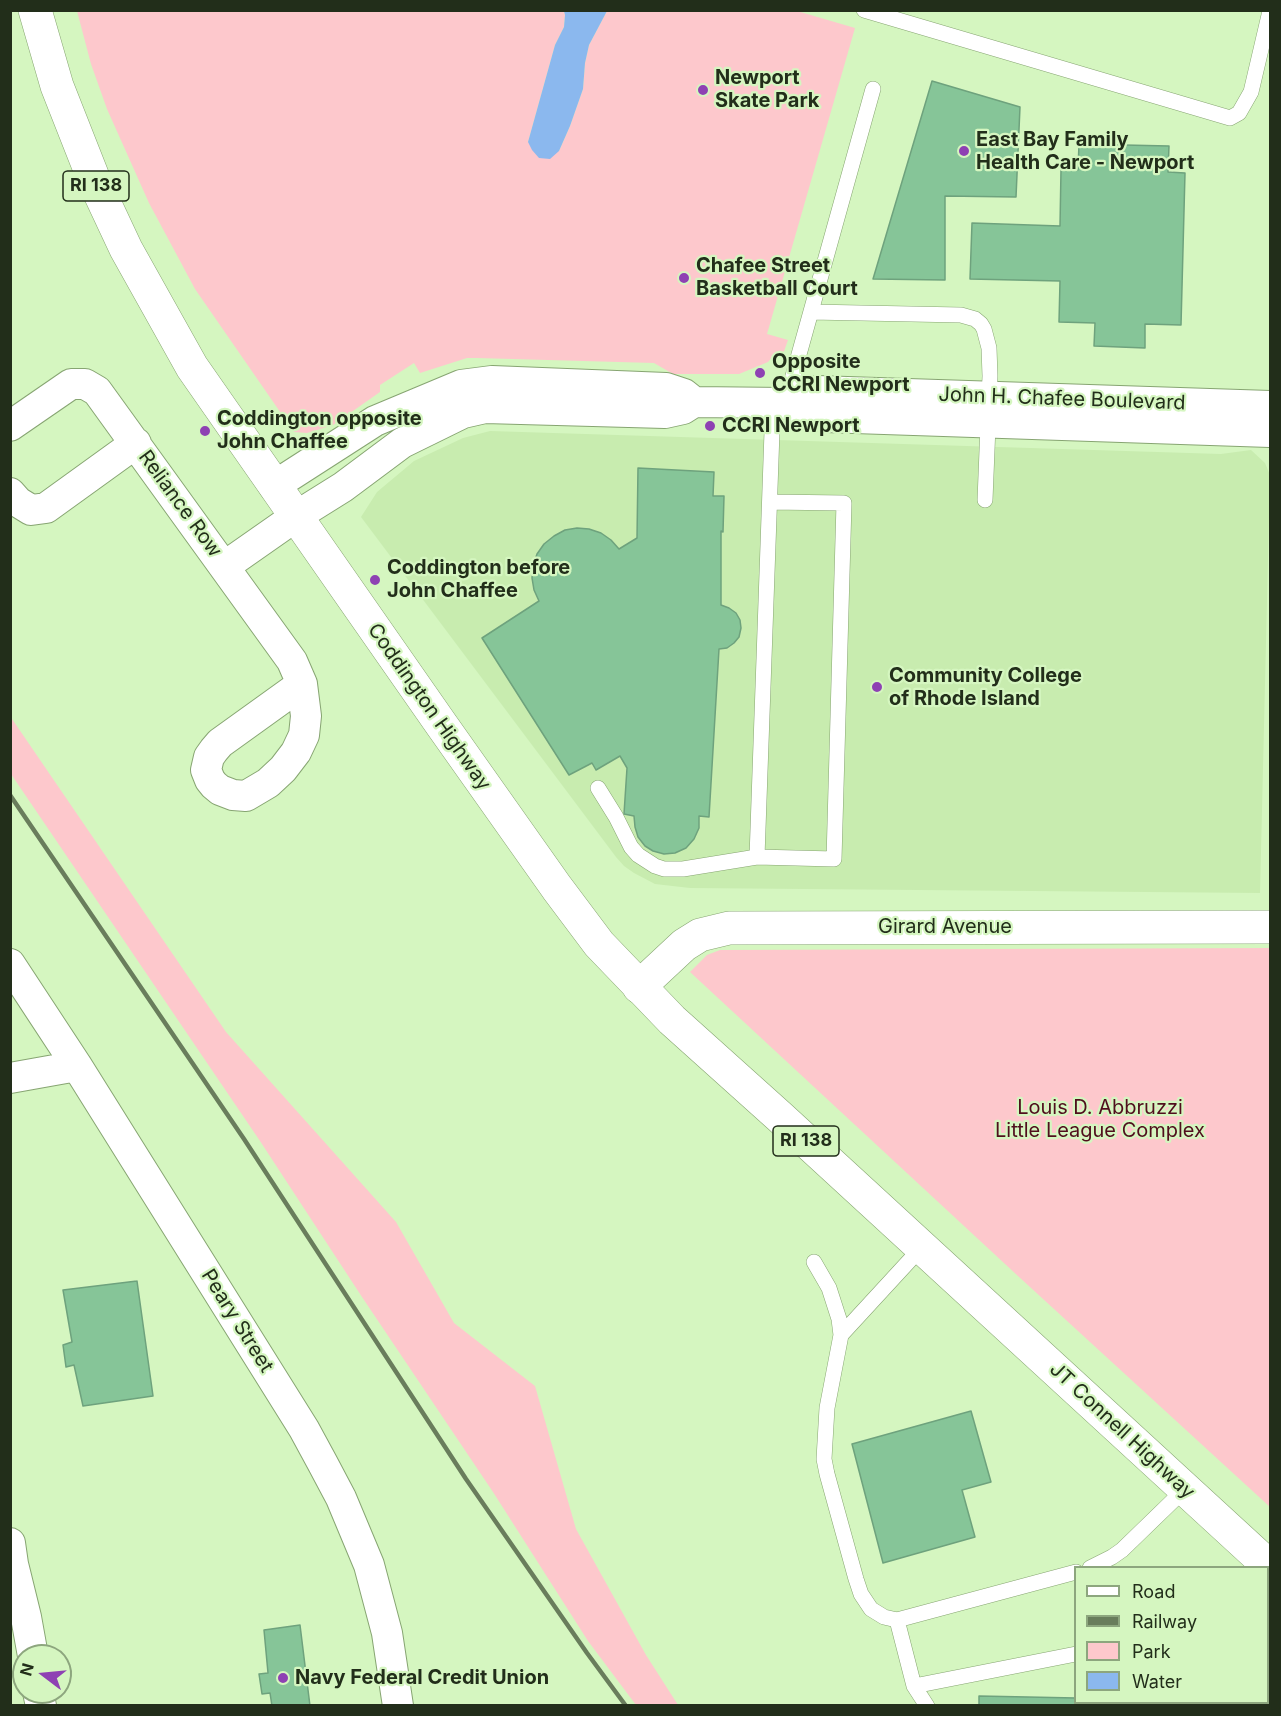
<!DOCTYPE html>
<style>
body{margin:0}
#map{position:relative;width:1281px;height:1716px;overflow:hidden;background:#d5f6c0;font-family:Inter,sans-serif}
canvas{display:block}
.frame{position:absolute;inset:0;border:12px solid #222e1a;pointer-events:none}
.legend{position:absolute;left:1074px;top:1566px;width:195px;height:138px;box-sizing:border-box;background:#d5f6c0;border:2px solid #8da67e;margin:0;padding:8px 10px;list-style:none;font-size:18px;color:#222e1a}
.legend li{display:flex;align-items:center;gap:12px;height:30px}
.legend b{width:30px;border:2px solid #8da67e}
.north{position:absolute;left:12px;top:1644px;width:60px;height:60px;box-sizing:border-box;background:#d5f6c0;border:2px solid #8da67e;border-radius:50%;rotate:286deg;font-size:16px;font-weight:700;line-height:24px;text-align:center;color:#222e1a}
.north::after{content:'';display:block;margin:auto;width:21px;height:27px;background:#8e41b3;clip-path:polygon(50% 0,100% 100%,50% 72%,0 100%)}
</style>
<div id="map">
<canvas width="1281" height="1716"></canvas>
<div class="frame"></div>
<ul class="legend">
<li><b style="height:8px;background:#fff"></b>Road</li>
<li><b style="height:8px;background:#697d5c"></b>Railway</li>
<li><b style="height:16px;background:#fdc8cc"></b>Park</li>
<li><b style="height:16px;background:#8bb8ee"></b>Water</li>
</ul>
<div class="north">N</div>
</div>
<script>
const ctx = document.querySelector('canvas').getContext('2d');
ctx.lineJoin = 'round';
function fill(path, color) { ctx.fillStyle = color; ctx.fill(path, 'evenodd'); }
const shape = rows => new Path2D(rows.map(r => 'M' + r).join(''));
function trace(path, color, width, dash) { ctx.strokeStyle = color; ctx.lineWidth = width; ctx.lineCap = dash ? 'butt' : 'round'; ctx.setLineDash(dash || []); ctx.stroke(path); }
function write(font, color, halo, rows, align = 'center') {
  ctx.font = font + ' Inter,sans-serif'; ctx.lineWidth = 4.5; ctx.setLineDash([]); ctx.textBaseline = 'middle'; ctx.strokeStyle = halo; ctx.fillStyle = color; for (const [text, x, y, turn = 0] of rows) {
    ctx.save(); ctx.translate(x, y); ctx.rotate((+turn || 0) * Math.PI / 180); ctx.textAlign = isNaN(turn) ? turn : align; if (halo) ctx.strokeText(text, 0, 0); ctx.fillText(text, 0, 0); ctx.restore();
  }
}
const built = shape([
 [490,431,1221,454,1251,450,1265,463,1270,475,1260,893,690,888,655,884,634,873,624,866,616,857,361,517,377,492,414,461,463,438]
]);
const green = shape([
 [77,11,564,11,565,15,564,27,555,45,528,142,559,151,570,126,583,89,585,63,589,45,607,11,797,11,855,28,767,334,788,340,782,357,775,354,768,362,739,374,673,374,654,363,477,358,467,358,420,373,414,363,380,385,380,392,333,425,307,433,294,432,195,289,149,203,107,109,91,64],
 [10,716,226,1032,396,1222,454,1323,535,1386,576,1529,646,1655,678,1705,636,1705,588,1641,493,1492,362,1297,260,1141,11,774],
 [1270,948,1270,1507,1018,1276,690,972,707,955,720,950]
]);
const water = shape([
 [564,11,607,11,589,45,585,63,583,89,570,126,559,151,550,159,539,158,532,150,528,142,555,45,564,27,565,15]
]);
const building = shape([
 [932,81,1020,107,1016,197,945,196,945,280,873,279,932,81],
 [1079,144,1169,146,1168,172,1185,173,1181,325,1145,324,1145,348,1094,346,1095,323,1059,322,1060,281,970,279,972,223,1060,226,1061,170,1078,170,1079,144],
 [638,468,714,472,713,496,724,496,723,532,721,531,721,605,729,608,736,613,740,620,741,628,739,637,734,643,727,648,719,649,709,817,699,816,699,828,694,839,686,848,675,853,664,854,653,851,645,846,638,837,635,827,634,816,624,814,627,768,620,756,596,770,592,763,569,775,482,638,539,601,534,590,532,578,533,566,537,554,544,544,554,536,565,530,577,528,589,529,601,533,611,540,619,549,637,538,638,468],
 [137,1281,153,1396,83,1406,74,1365,66,1367,63,1345,72,1342,63,1290,137,1281],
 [971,1411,991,1482,962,1490,975,1537,883,1563,852,1444,971,1411],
 [300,1625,310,1706,272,1706,270,1693,262,1694,259,1674,268,1673,264,1630,300,1625],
 [979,1696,1076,1698,1076,1702,1236,1702,1236,1706,979,1706,979,1696]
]);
const service = shape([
 [864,10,1230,118,1239,113,1251,92,1270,11],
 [811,312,961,315,975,319,981,324,984,329,989,348,990,376,985,500],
 [786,401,873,89],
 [598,788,616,817,631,847,638,855,655,866,664,869,683,869,757,857,773,403],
 [757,857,834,859,844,503,770,502],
 [814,1262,829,1288,839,1319,841,1335,827,1408,824,1459,827,1474,856,1579,861,1594,871,1609,884,1617,897,1620,1076,1572],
 [841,1335,922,1247],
 [1090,1568,1112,1557,1122,1550,1185,1489],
 [897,1620,914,1686,927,1706],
 [1268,1677,1270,1682],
 [914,1686,1076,1654]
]);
const minor = shape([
 [785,403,802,394,817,391,1270,406],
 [10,426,71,384,85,384,97,391,292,661,302,684],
 [274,486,375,421,461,385,492,381,666,388,684,394,694,402],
 [10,493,18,502,31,510,46,508,136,443],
 [225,566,295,517,343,487,402,443,463,413,485,408,665,413,683,409,694,402,785,403,801,411,825,417,1270,432],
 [302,684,306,716,304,735,296,752,283,769,268,783,246,796,233,795,220,790,214,785,210,780,206,770,209,757,214,750,220,743,302,684],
 [10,964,77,1066,304,1429,323,1464,341,1498,369,1565,387,1633,398,1706],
 [10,1078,77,1066],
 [10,1543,13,1564,26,1617,33,1656],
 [38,1692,41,1706]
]);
const tertiary = shape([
 [639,987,684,945,700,935,729,928,1270,927]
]);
const trunk = shape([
 [35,10,57,86,96,185,126,249,192,367,441,724,557,888,599,944,672,1020,780,1117,1270,1567]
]);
const rail = shape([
 [10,795,244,1139,466,1479,587,1653,626,1706]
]);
const markers = [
 [703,90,6,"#8e41b3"],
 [964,151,6,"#8e41b3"],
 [684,278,6,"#8e41b3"],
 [760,373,6,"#8e41b3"],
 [710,426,6,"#8e41b3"],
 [205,431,6,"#8e41b3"],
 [375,580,6,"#8e41b3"],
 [877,687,6,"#8e41b3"],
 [283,1678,6,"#8e41b3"]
];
const shields = [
 [96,186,66],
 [806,1141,66]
];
const shieldNames = [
 ["RI 138",96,186],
 ["RI 138",806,1141]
];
const poiNames = [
 ["Newport",715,78],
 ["Skate Park",715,101],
 ["East Bay Family",976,140],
 ["Health Care - Newport",976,163],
 ["Chafee Street",696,266],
 ["Basketball Court",696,289],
 ["Opposite",772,362],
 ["CCRI Newport",772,385],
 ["Coddington opposite",217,419],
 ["John Chaffee",217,442],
 ["CCRI Newport",722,426],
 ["Coddington before",387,568],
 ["John Chaffee",387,591],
 ["Community College",889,676],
 ["of Rhode Island",889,699],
 ["Navy Federal Credit Union",295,1678]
];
const streetNames = [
 ["John H. Chafee Boulevard",1062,399,2],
 ["Reliance Row",180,504,54],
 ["Coddington Highway",429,707,55],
 ["Girard Avenue",945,927],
 ["Peary Street",237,1321,58],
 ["JT Connell Highway",1122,1431,43]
];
const parkNames = [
 ["Louis D. Abbruzzi",1100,1108],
 ["Little League Complex",1100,1131]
];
fill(built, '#c8ecaf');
fill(green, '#fdc8cc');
fill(water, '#8bb8ee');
fill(building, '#86c598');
trace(building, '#6ea27d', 1.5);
trace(service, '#87a572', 16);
trace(minor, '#87a572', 32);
trace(tertiary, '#87a572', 34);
trace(trunk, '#87a572', 34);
trace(service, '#fff', 15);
trace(minor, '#fff', 30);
trace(tertiary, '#fff', 33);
trace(trunk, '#fff', 33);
trace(rail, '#697d5c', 4.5);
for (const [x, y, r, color] of markers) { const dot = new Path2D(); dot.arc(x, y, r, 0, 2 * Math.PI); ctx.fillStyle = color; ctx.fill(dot); trace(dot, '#d5f6c0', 2); }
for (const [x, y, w] of shields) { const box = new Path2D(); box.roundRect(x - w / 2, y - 15, w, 30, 4.5); ctx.fillStyle = '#d5f6c0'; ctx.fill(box); trace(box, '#222e1a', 1.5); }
write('bold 18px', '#222e1a', null, shieldNames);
write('bold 20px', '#222e1a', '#d5f6c0', poiNames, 'left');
write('20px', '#222e1a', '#d5f6c0', streetNames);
write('20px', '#500e1d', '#d5f6c0', parkNames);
</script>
